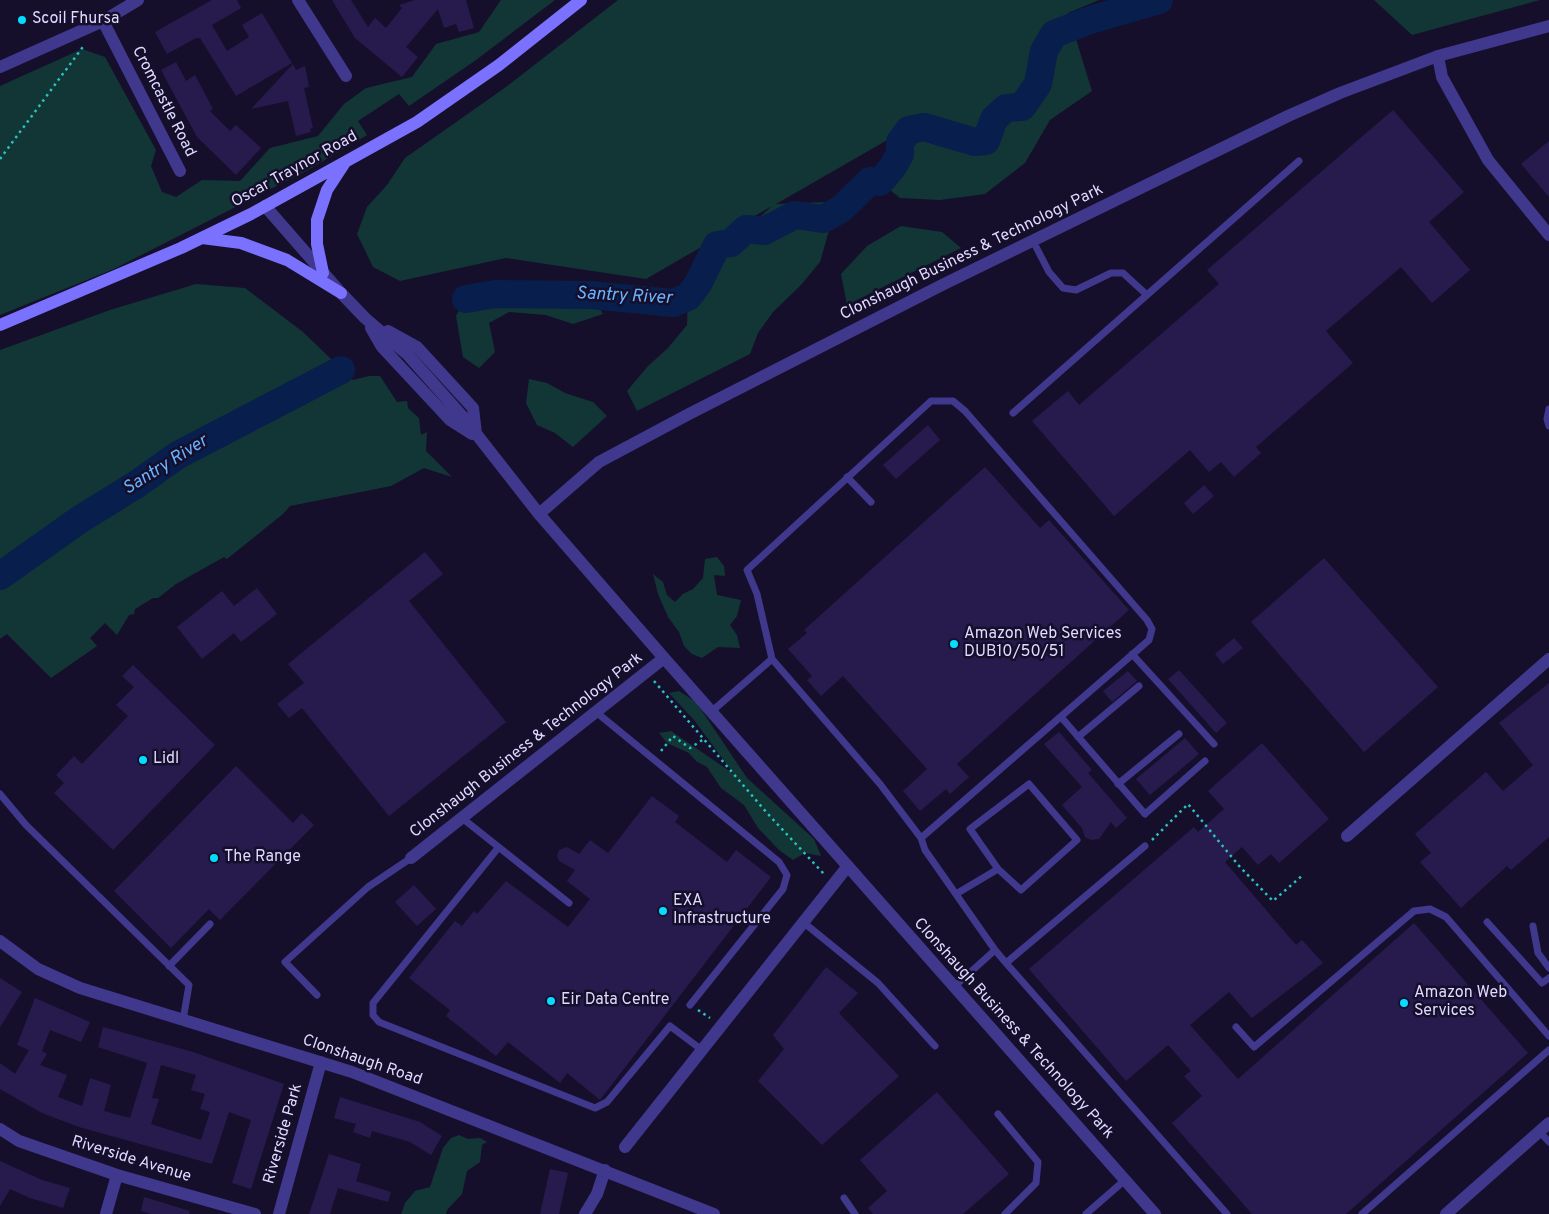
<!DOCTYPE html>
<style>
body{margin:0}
canvas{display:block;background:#150f2b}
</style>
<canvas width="1549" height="1214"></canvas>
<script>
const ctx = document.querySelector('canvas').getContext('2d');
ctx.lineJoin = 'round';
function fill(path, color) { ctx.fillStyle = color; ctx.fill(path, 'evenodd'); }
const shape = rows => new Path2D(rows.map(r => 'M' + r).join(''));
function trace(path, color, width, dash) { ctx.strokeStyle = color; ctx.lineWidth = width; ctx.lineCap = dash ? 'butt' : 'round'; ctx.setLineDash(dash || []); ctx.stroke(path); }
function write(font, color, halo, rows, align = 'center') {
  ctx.font = font + ' Overpass,sans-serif'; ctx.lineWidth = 5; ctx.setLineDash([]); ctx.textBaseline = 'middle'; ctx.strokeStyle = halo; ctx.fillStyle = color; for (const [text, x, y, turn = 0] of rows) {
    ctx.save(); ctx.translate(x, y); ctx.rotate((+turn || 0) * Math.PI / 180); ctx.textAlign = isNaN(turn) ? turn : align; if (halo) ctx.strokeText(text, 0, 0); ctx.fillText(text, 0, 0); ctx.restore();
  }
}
const green = shape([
 [501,0,555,0,476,60,409,106,399,94,358,121,367,135,308,170,114,269,0,315,0,86,82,49,105,57,156,150,151,166,162,192,176,197,202,180,240,181,270,148,318,136,344,104,366,88,412,77,436,44,479,32],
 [618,0,1099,0,1068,13,1092,91,1050,120,1025,163,985,194,940,200,900,198,880,182,882,163,900,142,921,128,903,131,776,204,827,202,830,227,820,262,801,285,773,312,758,333,750,354,637,411,627,391,648,366,668,348,687,325,688,297,698,284,717,245,731,243,772,206,646,279,506,258,400,281,373,267,357,234,367,207,387,185,405,158,506,87],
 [1374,0,1540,0,1412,35],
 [901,226,942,232,961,248,847,305,841,274,867,246],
 [196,284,245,288,303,332,353,380,369,376,380,376,397,402,407,401,408,408,419,418,421,435,427,432,426,451,452,477,424,468,391,486,290,506,283,514,227,559,224,557,176,584,158,598,153,598,135,609,134,614,129,615,117,635,105,623,90,638,97,646,51,678,7,634,0,639,0,350,110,310],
 [506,284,535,296,591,295,603,314,573,324,546,315,509,312,489,323,495,352,479,368,463,357,456,316,467,295],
 [529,379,547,383,565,393,593,402,607,416,573,447,555,433,537,425,526,403],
 [717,557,724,566,725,576,714,575,717,595,741,600,737,616,730,625,737,635,740,648,718,647,702,658,692,654,684,646,679,632,668,617,658,594,653,574,663,582,667,595,675,602,683,594,693,589,703,578,705,559],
 [679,691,696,702,747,778,814,839,821,856,805,853,793,860,779,850,758,828,744,805,721,788,707,767,696,761,689,753,667,743,659,733,671,731,734,774,694,720,669,693],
 [459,1135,468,1139,480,1138,487,1142,482,1145,480,1162,467,1171,462,1194,447,1210,446,1214,401,1214,405,1203,415,1191,430,1187,443,1148,451,1138]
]);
const river = shape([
 [466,299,495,294,591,295,673,303,688,297,698,284,717,245,731,243,746,229,764,231,795,215,823,219,841,209,870,181,880,182,892,168,900,154,900,142,909,130,924,127,975,142,986,141,994,119,1006,108,1022,107,1038,84,1044,51,1054,34,1090,20,1159,0],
 [0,576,79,520,137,484,178,455,341,370]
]);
const building = shape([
 [212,0,237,0,241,8,212,25,227,51,249,37,242,25,262,13,292,63,236,96,200,38,196,38,167,54,155,32],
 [332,0,351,0,368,27,375,18,386,28,402,8,399,5,415,0,466,0,474,28,459,32,456,24,444,28,438,9,406,47,418,57,402,77,355,38],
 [176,62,186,81,195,75,213,109,210,111,230,131,236,125,261,148,236,175,197,137,161,70],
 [293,64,296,70,305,66,309,87,304,88,313,128,310,129,311,132,296,136,288,101,251,109],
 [1393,110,1464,192,1429,222,1470,270,1432,303,1401,267,1326,331,1353,363,1256,447,1261,453,1234,477,1221,462,1209,472,1190,450,1114,516,1032,421,1068,391,1079,405,1219,284,1207,270],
 [1549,141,1549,197,1521,164],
 [928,425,940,440,896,479,883,465],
 [985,467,1040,528,1049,520,1129,610,957,764,969,777,950,794,946,789,920,811,903,791,927,769,843,676,821,696,807,680,812,676,788,649,807,633,804,630],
 [1204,485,1214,496,1193,514,1184,503],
 [425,552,443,574,409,601,506,722,389,816,302,708,289,718,277,704,304,683,288,664],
 [1324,558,1438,687,1364,752,1251,622],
 [257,588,277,614,241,642,234,633,202,659,177,627,222,591,234,606],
 [1234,638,1243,648,1223,664,1215,654],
 [133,665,215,745,113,850,54,793,64,783,56,775,74,756,82,764,128,716,116,705,134,687,122,676],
 [1179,670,1227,723,1216,733,1168,679],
 [1128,671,1137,681,1112,702,1103,691],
 [1549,683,1549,837,1511,870,1507,866,1461,908,1420,862,1431,853,1415,834,1486,772,1503,791,1533,765,1499,723],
 [1059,732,1092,770,1088,773,1127,818,1116,828,1111,822,1099,839,1091,840,1085,837,1082,828,1062,805,1082,787,1044,744],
 [1185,738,1199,754,1150,795,1136,779],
 [1262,743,1329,819,1279,863,1271,854,1258,865,1242,847,1225,862,1296,945,1302,940,1323,963,1252,1018,1229,992,1190,1025,1238,1079,1414,923,1528,1053,1346,1214,1252,1214,1172,1123,1202,1096,1184,1076,1191,1071,1168,1045,1126,1081,1029,969,1194,827,1198,832,1224,809,1208,791],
 [236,766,293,823,302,813,314,825,220,920,209,909,171,948,114,891],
 [652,796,679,816,675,822,727,862,736,850,771,877,600,1100,567,1073,560,1083,508,1042,496,1056,446,1016,450,1010,409,978,455,921,462,926,474,911,477,914,506,881,568,927,590,899,567,881,575,870,559,861,557,856,559,850,567,847,579,854,590,840,608,853],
 [414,885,436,909,417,926,395,902],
 [826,967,858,993,839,1013,899,1076,822,1145,758,1081,784,1049,773,1035],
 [0,978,22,992,0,1027],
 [35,998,90,1022,81,1042,50,1030,42,1051,47,1054,40,1065,67,1075,58,1097,82,1106,90,1078,111,1085,104,1111,130,1118,147,1063,98,1047,103,1027,193,1052,284,1084,251,1189,232,1183,251,1120,229,1112,212,1164,79,1127,42,1113,0,1089,0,1063,15,1074,29,1050,17,1045],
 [161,1065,196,1075,191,1090,205,1094,200,1109,210,1112,201,1140,151,1124,159,1099,152,1098],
 [937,1092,1009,1174,963,1214,873,1214,868,1208,887,1191,860,1160],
 [340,1097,420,1122,442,1136,431,1155,410,1142,372,1131,370,1138,353,1132,356,1124,334,1118],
 [329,1154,361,1164,356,1181,391,1192,388,1202,338,1188,330,1214,309,1214],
 [0,1161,42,1180,70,1188,63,1208,30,1198,10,1189,0,1206],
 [550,1169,568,1173,559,1214,540,1214],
 [144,1197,190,1211,189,1214,151,1214,141,1211]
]);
const path = shape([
 [0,159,85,44],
 [654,681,767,813,824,874],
 [661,751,673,736,690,748,704,739],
 [1152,840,1188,804,1240,867,1273,901,1304,874],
 [698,1010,710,1018]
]);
const service = shape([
 [1033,241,1049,272,1063,288,1076,290,1111,273,1123,273,1147,295],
 [1549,409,1547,419,1549,426],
 [1013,413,1299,161],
 [847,477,871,502],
 [1132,654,1214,744],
 [596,712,779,862,787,875,783,889,690,1005],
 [711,712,772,659],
 [1061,717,1145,814,1205,761],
 [1078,737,1139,686],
 [1118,784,1179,734],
 [0,794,26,825,189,985,183,1020],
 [462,818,569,903],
 [921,838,1149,640,1152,629,1147,620,965,411,953,401,931,401,747,570,757,594,772,659,880,784,921,838,925,850,995,950],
 [498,848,373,1003,373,1015,379,1022,595,1108,607,1102,670,1026,702,1050],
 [956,894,998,869,1021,890,1077,840,1029,784,970,829,998,869],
 [803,922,878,983,935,1046],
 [1487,922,1542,983,1549,978],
 [1533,926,1538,953,1549,968],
 [1006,963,1227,1214],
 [169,966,210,924],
 [954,987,995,950,1006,963,1145,846],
 [317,995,285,962,368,887,411,858],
 [1236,1027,1254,1047,1414,911,1430,909,1446,917,1549,1036],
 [998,1114,1038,1162,1036,1183,1005,1214],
 [1539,1131,1549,1142],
 [844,1198,855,1214],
 [1086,1214,1125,1180],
 [1362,1214,1549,1050]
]);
const minor = shape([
 [298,0,346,76],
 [103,21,180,171],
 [1438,56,1442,77,1488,160,1549,235],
 [0,67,103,21,138,0],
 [265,206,341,293,365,318,408,355,463,417,539,514,664,658,1155,1214],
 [371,328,382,347,450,420,472,434],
 [388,331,417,347,473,408,476,434],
 [539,514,599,462,689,414,944,284,1288,116,1340,93,1438,56,1549,26],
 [1347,836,1549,659],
 [411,858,664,658],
 [0,1129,19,1141,117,1175,255,1214],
 [625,1147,848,866],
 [106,1214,117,1175],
 [585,1214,597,1194,605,1170],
 [1446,1214,1549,1123]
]);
const tertiary = shape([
 [0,941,38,969,80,988,352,1072,714,1214],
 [279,1214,321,1062]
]);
const secondary = shape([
 [202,238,241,243,287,260,341,293],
 [323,273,317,244,317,220,327,190,344,164],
 [0,325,181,248,251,214,345,162,417,122,499,65,581,0]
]);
const markers = [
 [22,20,5,"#06dcff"],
 [954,644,5,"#06dcff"],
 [143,760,5,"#06dcff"],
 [214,858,5,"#06dcff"],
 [663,911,5,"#06dcff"],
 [551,1001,5,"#06dcff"],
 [1404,1003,5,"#06dcff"]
];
const poiNames = [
 ["Scoil Fhursa",32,20],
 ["Amazon Web Services",964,635],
 ["DUB10/50/51",964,653],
 ["Lidl",153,760],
 ["The Range",224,858],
 ["EXA",673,902],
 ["Infrastructure",673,920],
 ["Amazon Web",1414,994],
 ["Services",1414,1012],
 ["Eir Data Centre",561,1001]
];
const streetNames = [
 ["Cromcastle Road",163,102,63],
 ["Oscar Traynor Road",295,170,-29],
 ["Clonshaugh Business & Technology Park",972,253,-26],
 ["Clonshaugh Business & Technology Park",527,746,-38],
 ["Clonshaugh Business & Technology Park",1013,1029,48],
 ["Clonshaugh Road",362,1061,19],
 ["Riverside Park",284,1134,-74],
 ["Riverside Avenue",131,1160,17]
];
const waterNames = [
 ["Santry River",624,297,3],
 ["Santry River",166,466,-32]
];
fill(green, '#123536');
trace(river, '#081e4c', 28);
fill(building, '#271a4d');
trace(path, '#2ac3c0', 2.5, [2.5, 4]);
trace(service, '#3f388d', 7);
trace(minor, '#3f388d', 12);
trace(tertiary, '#3f388d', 12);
trace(secondary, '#7a71ff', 12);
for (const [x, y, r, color] of markers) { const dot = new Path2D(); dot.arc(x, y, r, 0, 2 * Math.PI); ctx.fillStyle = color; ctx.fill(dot); trace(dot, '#150f2b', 2); }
write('16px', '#dfdaff', '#150f2b', poiNames, 'left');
write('16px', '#dfdaff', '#150f2b', streetNames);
write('italic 18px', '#68b3ff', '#150f2b', waterNames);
</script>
